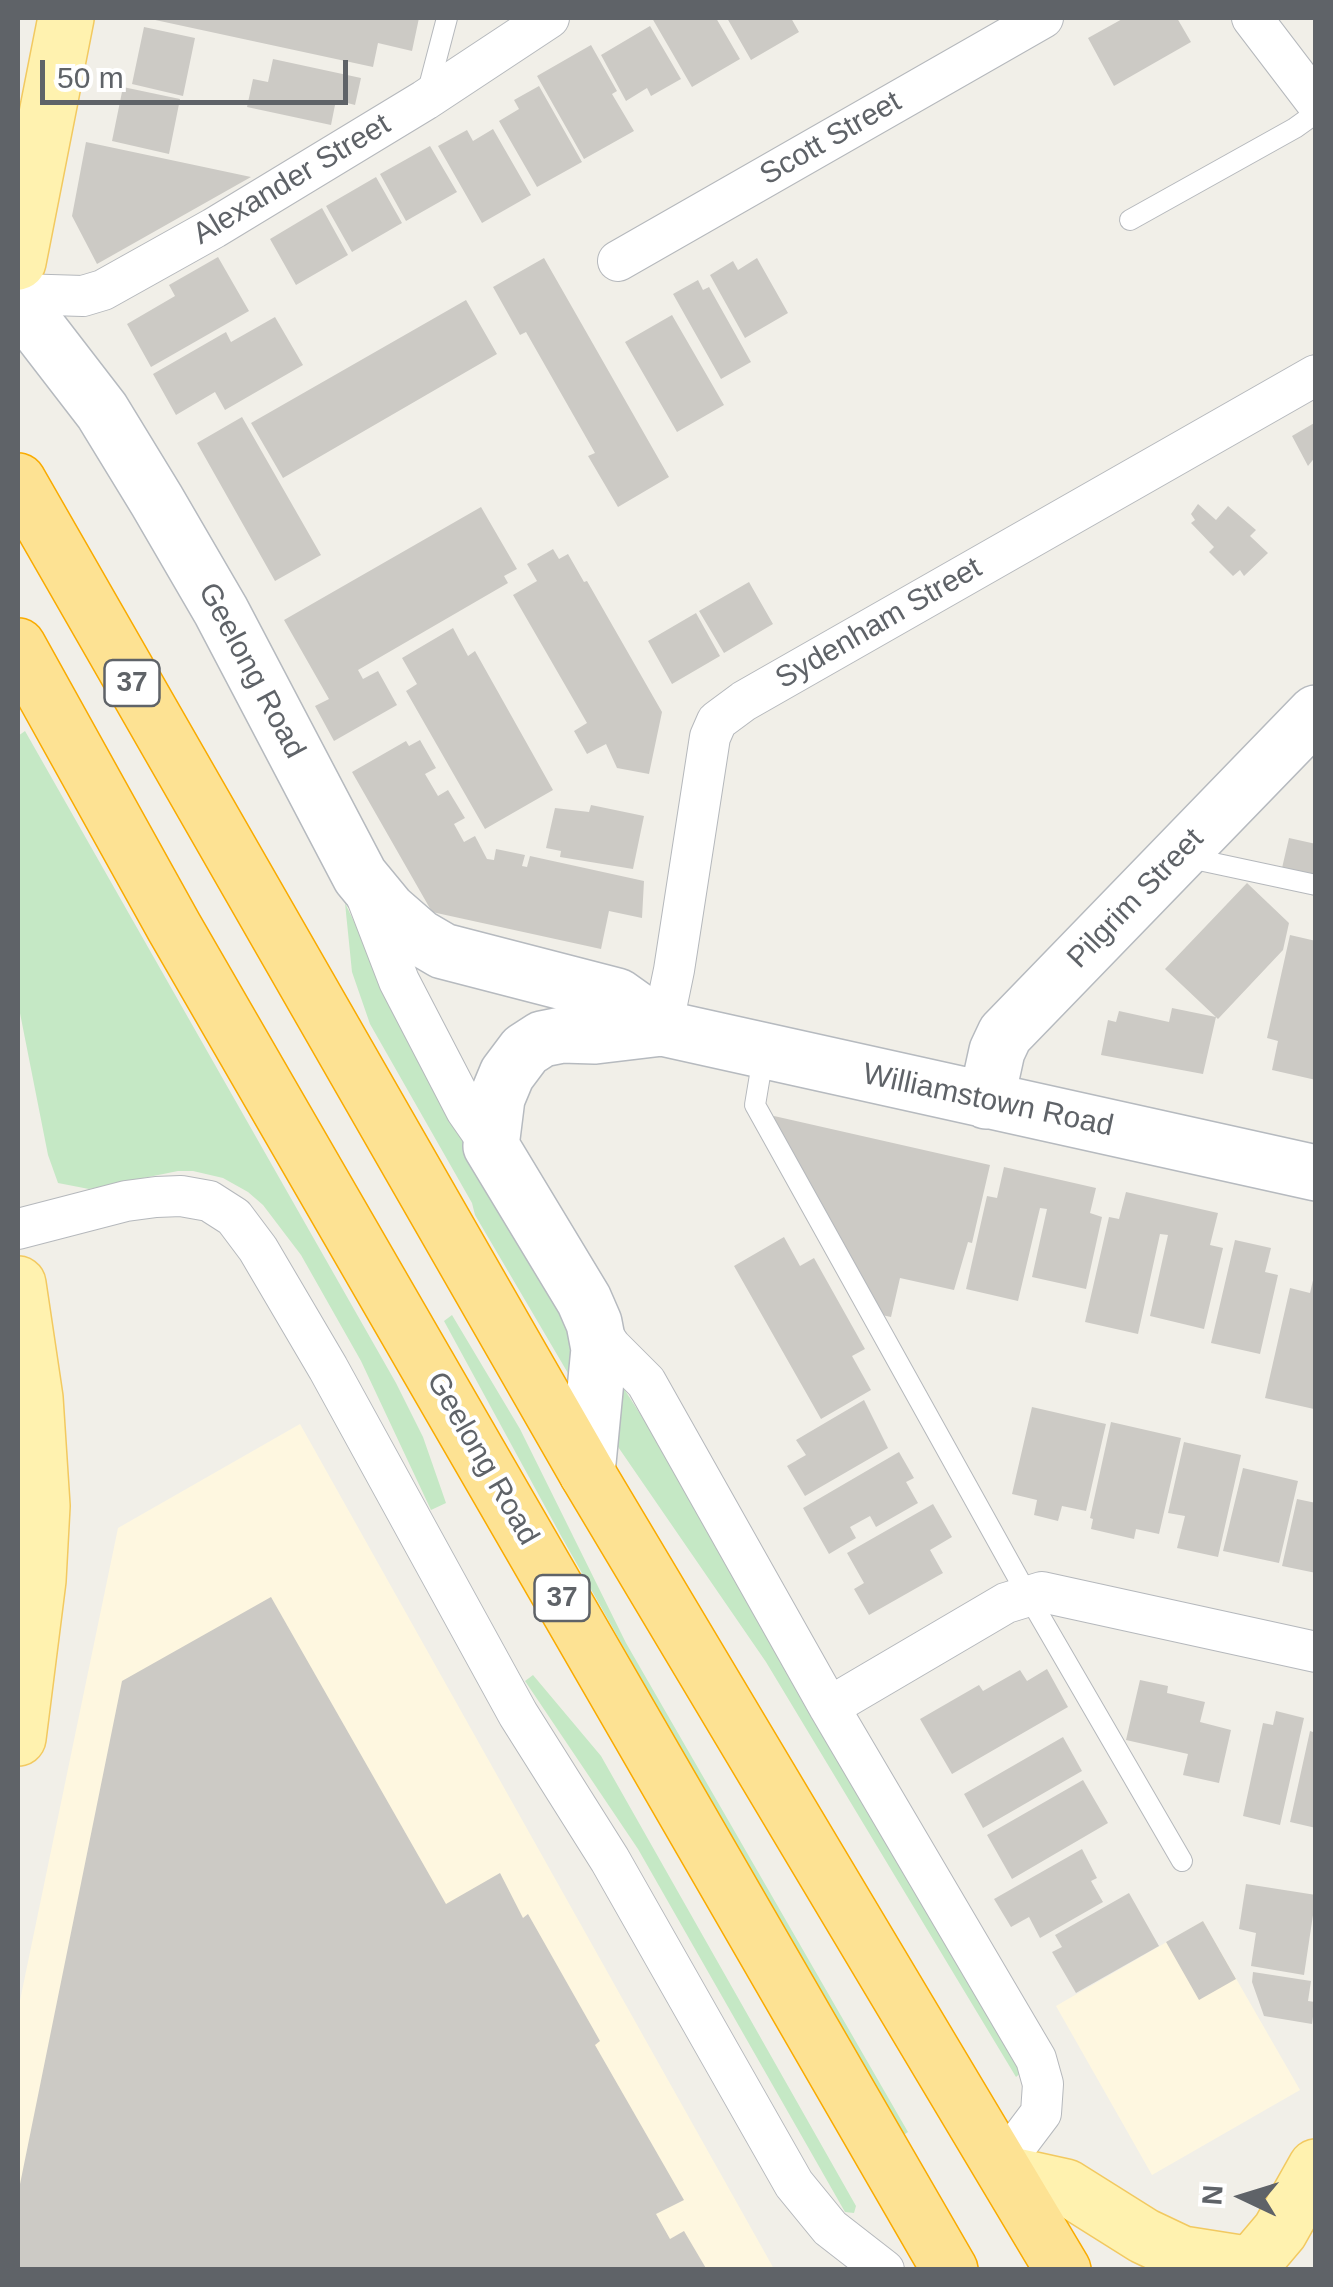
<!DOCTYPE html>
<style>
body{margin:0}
#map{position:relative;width:1333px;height:2287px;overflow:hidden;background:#f1efe8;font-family:Helvetica,sans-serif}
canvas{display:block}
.frame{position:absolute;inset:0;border:20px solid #5f6368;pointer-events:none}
.north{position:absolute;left:1193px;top:2147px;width:100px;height:100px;-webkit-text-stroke:8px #fff;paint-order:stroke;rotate:274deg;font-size:28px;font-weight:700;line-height:40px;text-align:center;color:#5f6368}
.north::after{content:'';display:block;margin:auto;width:35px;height:45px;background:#5f6368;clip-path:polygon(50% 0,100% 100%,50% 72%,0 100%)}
.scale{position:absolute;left:40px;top:60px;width:308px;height:45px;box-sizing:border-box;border:5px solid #5f6368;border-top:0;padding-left:12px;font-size:30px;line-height:35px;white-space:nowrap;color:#5f6368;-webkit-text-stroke:8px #fff;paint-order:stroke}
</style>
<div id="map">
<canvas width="1333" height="2287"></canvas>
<div class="frame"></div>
<div class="north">N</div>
<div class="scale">50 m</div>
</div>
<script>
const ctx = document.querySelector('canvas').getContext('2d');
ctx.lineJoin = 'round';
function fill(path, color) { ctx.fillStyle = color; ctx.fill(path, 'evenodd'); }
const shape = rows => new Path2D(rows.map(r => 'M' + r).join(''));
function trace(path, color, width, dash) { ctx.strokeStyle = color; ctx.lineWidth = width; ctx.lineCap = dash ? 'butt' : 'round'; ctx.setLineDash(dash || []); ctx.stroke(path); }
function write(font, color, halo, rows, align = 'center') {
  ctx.font = font + ' Helvetica,sans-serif'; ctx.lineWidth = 8; ctx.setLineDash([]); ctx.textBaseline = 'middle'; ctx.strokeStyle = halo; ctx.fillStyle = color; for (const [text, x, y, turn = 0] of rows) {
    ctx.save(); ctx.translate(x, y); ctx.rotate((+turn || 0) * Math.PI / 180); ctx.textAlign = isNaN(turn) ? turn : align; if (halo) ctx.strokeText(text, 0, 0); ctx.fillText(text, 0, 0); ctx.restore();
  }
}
const commercial = shape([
 [300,1424,774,2269,18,2270,18,2010,118,1528],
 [1203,1921,1300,2090,1152,2175,1056,2006]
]);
const green = shape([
 [25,731,396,1383,423,1437,446,1503,431,1510,361,1361,301,1255,263,1205,248,1192,223,1178,193,1171,178,1171,89,1189,58,1183,48,1155,18,1003,18,736],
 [345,903,389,994,577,1343,572,1380,475,1215,472,1203,370,1024,352,972],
 [452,1315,520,1429,626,1643,908,2132,899,2138,560,1534,444,1321],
 [617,1378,668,1457,1023,2071,1016,2077,766,1662,614,1441],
 [533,1675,601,1756,856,2206,854,2213,845,2212,638,1849,525,1681]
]);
const building = shape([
 [146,18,419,18,412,51,378,43,373,67],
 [652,18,716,18,740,59,692,87],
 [727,18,791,18,799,32,751,60],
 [1124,18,1177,18,1191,42,1114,86,1088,38],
 [650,26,681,79,651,96,647,88,626,101,601,55],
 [144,27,195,38,183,96,132,84],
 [591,45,617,91,612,94,634,131,584,159,537,76],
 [273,59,361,78,355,105,336,100,331,125,247,107,253,79,268,82],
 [539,86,582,162,537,187,499,121,519,109,514,100],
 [123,87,180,99,169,154,112,141],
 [493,129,531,195,482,223,438,146,467,130,473,141],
 [86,142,251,177,97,264,72,216],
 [430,146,457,192,406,221,380,174],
 [376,177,402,223,352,252,326,206],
 [322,208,348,255,296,285,270,239],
 [218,257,249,311,151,367,127,324,175,296,169,285],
 [544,258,669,477,618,507,588,456,595,453,526,332,520,335,493,287],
 [757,258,788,313,745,338,710,275,733,261,738,270],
 [698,280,703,290,709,287,751,362,721,379,673,294],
 [466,300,497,354,283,478,251,423],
 [672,315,724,405,677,432,625,342],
 [275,317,303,365,225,410,215,392,176,415,153,374,226,332,231,342],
 [242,417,321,555,275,581,197,443],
 [1316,422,1316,456,1308,466,1292,436],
 [1198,504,1216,520,1228,506,1256,530,1250,536,1268,553,1244,576,1240,570,1233,576,1209,552,1214,547,1191,523,1195,520,1191,514],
 [481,507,517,569,504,576,508,583,358,670,363,679,378,671,397,705,334,741,315,706,329,699,284,620],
 [553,549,559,559,568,554,584,582,587,581,662,712,649,774,617,768,606,744,587,754,574,731,587,723,513,595,537,581,527,564],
 [749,582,773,624,724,653,699,611],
 [696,613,720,656,672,684,648,641],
 [453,628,468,656,475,651,553,790,485,829,406,691,417,684,402,658],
 [420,740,436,768,425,774,438,796,448,790,465,818,454,824,464,842,475,836,487,859,494,860,496,849,525,855,522,866,527,867,530,856,644,881,642,918,609,911,601,949,432,912,352,772,406,741,409,746],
 [591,805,644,816,633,869,560,857,561,851,546,848,555,808,589,812],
 [1289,838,1316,844,1316,876,1282,868],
 [1247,883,1289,923,1283,950,1218,1019,1165,969],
 [1290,935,1316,941,1316,1080,1272,1070,1278,1041,1267,1038],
 [1172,1008,1216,1017,1203,1074,1101,1055,1108,1020,1116,1022,1119,1011,1169,1022],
 [774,1116,990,1165,972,1243,968,1242,954,1290,900,1278,891,1317,877,1314,771,1127],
 [1004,1167,1096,1188,1090,1213,1102,1217,1086,1289,1032,1277,1047,1209,1040,1208,1018,1301,966,1289,987,1196,997,1198],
 [1126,1192,1218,1213,1210,1245,1223,1248,1204,1329,1150,1316,1168,1235,1160,1234,1138,1334,1085,1322,1109,1217,1119,1219],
 [784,1237,800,1266,814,1258,865,1349,852,1356,871,1390,821,1419,734,1266],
 [1235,1240,1271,1248,1265,1272,1278,1275,1260,1354,1211,1343],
 [1314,1276,1316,1401,1314,1409,1265,1398,1290,1288,1310,1293],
 [864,1400,888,1448,805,1496,787,1466,806,1455,796,1440],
 [1032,1407,1106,1424,1086,1511,1062,1506,1058,1521,1034,1515,1037,1500,1012,1494],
 [1111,1422,1181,1438,1159,1534,1136,1529,1134,1539,1091,1529,1093,1519,1090,1518],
 [1184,1442,1241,1455,1218,1557,1177,1548,1185,1516,1168,1513],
 [899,1452,914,1478,906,1482,918,1503,876,1527,870,1516,850,1527,856,1538,829,1554,803,1508],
 [1243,1468,1298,1481,1279,1563,1223,1551],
 [1297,1499,1316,1503,1316,1573,1282,1566],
 [933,1504,952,1537,930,1550,943,1573,869,1615,854,1589,864,1583,847,1553],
 [271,1597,446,1904,500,1873,523,1918,528,1914,600,2041,595,2045,684,2200,656,2214,670,2239,684,2231,707,2270,18,2270,18,2194,122,1681],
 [1047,1669,1068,1707,952,1774,920,1719,979,1685,983,1691,1020,1670,1027,1681],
 [1140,1680,1168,1686,1167,1693,1205,1702,1200,1722,1231,1730,1219,1783,1183,1775,1188,1754,1126,1740],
 [1276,1711,1304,1718,1280,1825,1243,1816,1263,1723,1273,1725],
 [1310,1731,1316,1733,1316,1828,1290,1822],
 [1063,1737,1082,1771,983,1828,964,1794],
 [1083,1780,1108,1823,1012,1879,987,1835],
 [1082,1849,1097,1878,1091,1881,1103,1902,1040,1938,1029,1917,1011,1927,994,1899],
 [1246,1884,1316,1895,1304,1975,1251,1966,1256,1933,1239,1929],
 [1129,1893,1159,1946,1076,1993,1052,1952,1062,1947,1055,1935],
 [1203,1921,1236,1979,1199,2000,1166,1942],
 [1253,1972,1311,1981,1308,2001,1315,2002,1312,2024,1264,2016,1252,1982]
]);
const lane = shape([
 [426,98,447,18],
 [1130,220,1295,128,1316,113],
 [1185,857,1316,885],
 [764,1051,755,1105,1027,1594,1182,1861]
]);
const street = shape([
 [1252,18,1316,102],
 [618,261,1043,18],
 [18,294,83,296,103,290,214,228,425,100,549,18],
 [364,890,399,981,466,1110,491,1146],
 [662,1028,674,970,710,737,717,721,744,701,1316,375],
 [18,1229,126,1201,156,1197,181,1196,209,1201,234,1217,258,1249,328,1368,518,1714,610,1860,794,2184,830,2228,884,2270],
 [594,1323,611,1347,646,1382,829,1707,1036,2059,1043,2084,1041,2113,1001,2166],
 [829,1707,1006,1603,1042,1592,1316,1652]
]);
const secondary = shape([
 [18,302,102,411,157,501,221,611,360,876,388,910,419,937,443,951,617,996,662,1028],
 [986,1101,997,1051,1005,1034,1316,713],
 [587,1473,599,1349,594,1323,584,1300,491,1146,497,1098,507,1074,525,1050,542,1039,562,1035,595,1036,662,1028,1316,1173]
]);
const primary = shape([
 [18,262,66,18],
 [18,1284,35,1398,42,1506,38,1580,18,1738],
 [1007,2174,1066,2187,1144,2236,1182,2254,1252,2265],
 [1247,2270,1280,2231,1316,2167]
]);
const highway = shape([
 [18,481,587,1473,1063,2270],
 [18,646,174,927,950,2270]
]);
const shields = [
 [132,683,55],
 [562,1598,55]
];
const shieldNames = [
 ["37",132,683],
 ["37",562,1598]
];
const streetNames = [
 ["Scott Street",831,139,-30],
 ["Alexander Street",292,180,-31],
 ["Sydenham Street",879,624,-30],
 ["Geelong Road",251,671,62],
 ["Pilgrim Street",1136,899,-46],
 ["Williamstown Road",988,1101,12],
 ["Geelong Road",482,1459,60]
];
fill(commercial, '#fef7e0');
fill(green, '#c5e8c5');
fill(building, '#cccac5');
trace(lane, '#b5b8bc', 22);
trace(street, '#b5b8bc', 42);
trace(secondary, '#b6babf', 58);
trace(primary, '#f2c960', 58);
trace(highway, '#f9ab00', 58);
trace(lane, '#fff', 20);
trace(street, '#fff', 40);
trace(secondary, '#fff', 55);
trace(primary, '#fff2af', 55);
trace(highway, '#fde293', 55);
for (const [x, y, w] of shields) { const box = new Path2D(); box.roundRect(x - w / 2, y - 23, w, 46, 8); ctx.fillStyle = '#fff'; ctx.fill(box); trace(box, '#5f6368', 2.5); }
write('bold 28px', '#5f6368', null, shieldNames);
write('30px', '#5f6368', '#fff', streetNames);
</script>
